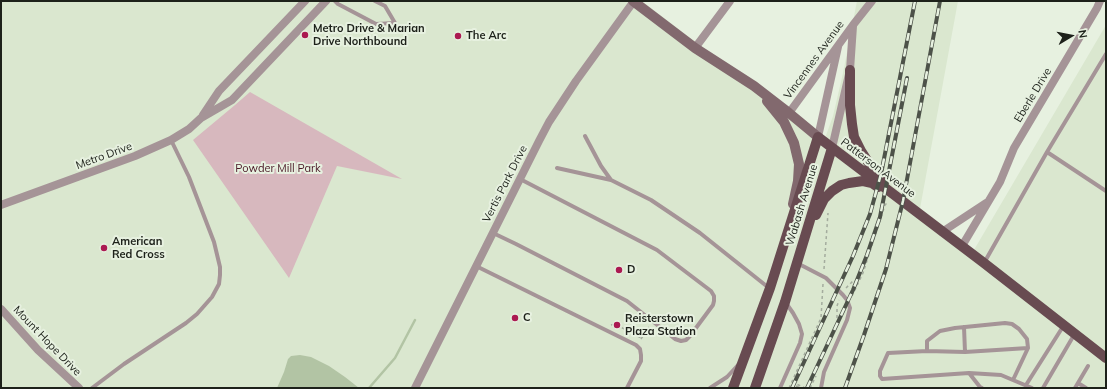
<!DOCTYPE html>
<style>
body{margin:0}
#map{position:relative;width:1107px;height:389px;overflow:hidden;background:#e7f1e0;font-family:Mulish,sans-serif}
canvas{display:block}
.frame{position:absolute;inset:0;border:2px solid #1d211a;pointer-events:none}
.north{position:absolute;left:1051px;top:16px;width:40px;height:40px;-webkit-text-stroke:3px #e7f1e0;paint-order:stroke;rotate:80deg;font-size:11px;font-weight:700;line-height:16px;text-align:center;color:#1d211a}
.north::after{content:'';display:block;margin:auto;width:14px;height:18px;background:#1d211a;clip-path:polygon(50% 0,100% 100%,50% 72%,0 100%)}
</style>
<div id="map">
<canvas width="1107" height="389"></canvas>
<div class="frame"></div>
<div class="north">N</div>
</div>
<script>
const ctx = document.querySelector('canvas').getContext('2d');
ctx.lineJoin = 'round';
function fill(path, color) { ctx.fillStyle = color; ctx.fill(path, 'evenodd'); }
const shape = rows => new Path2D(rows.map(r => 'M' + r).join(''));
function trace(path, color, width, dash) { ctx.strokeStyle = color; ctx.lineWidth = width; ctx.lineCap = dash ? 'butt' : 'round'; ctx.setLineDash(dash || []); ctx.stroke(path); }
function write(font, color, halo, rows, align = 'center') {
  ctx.font = font + ' Mulish,sans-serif'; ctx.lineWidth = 4; ctx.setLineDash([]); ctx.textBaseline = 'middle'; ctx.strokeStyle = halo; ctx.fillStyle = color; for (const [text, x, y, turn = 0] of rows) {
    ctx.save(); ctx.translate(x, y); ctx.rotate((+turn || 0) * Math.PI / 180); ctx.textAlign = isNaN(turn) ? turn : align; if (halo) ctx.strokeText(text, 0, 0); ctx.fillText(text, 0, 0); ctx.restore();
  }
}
const built = shape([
 [1,1,642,1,824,141,833,116,843,73,857,1,958,1,919,214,971,255,1106,25,1106,388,1,388]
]);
const green = shape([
 [250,92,402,179,337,166,289,278,193,140,235,105]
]);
const water = shape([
 [300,355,311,357,329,366,345,377,359,388,277,388,284,372,288,359,291,356]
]);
const stream = shape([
 [369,388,395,358,415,320]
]);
const path = shape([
 [824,269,828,213],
 [846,288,853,281],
 [852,296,863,273,885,205,887,203],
 [837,318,837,306,839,300],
 [611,325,615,324,641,338],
 [641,339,649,327],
 [792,382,805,388],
 [796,386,801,388],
 [789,388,821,318,823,284],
 [810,388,816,376]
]);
const lane = shape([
 [335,1,338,4,376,24,395,23,385,6,375,1],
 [585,136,601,166,611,180],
 [1047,152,1106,191],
 [557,168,611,180,651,200,700,233,769,288],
 [493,233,516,244,627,301,675,339,681,341,686,340,690,336,713,305,714,301,714,296,711,291,657,250,520,179],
 [797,263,826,278,843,295,847,300,850,308,847,320,824,372,821,388],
 [984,263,1047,152,1106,54],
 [476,266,636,345,640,349,641,355,641,361,627,388],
 [964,327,965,352],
 [1028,348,965,352,927,351,888,353,880,371,880,376,882,379,969,373,1001,375,1032,388],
 [927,351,927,341,940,331,955,328,1005,323,1012,324,1019,329,1027,339,1028,348,1013,380],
 [969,373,980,387,982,388],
 [1078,383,1086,388],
 [1026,385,1064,325],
 [92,388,124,364,186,323,197,314,212,297,219,284,220,275,220,267,214,242,189,177,171,140],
 [710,388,727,377,739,364],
 [780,388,800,343,802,334,799,324,793,313,786,303],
 [1043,388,1074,335],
 [1075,388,1088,366]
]);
const street = shape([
 [695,48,730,1],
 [789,113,853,25,872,1],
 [203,115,219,91,305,1],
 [818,137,838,47],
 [832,148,850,70,853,26],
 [1,205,135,156,171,140,189,129,201,118,232,100,326,1],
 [942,232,986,203],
 [962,246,1000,182,1014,148,1097,8,1100,1],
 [1,309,38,350,79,388],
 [415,388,539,141,549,122,576,81,634,1]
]);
const secondary = shape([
 [633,1,695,48,754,86,789,113,818,137],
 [767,101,784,122,794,143,799,164,798,181,793,204]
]);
const primary = shape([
 [850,70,850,105,852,124,854,137,861,151,870,165,884,182],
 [816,215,824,199,832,191,841,185,849,183,863,181,872,183,878,187],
 [733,388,770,288,818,137,984,263,1106,358],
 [755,388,785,302,832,148]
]);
const rail = shape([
 [792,388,853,256,870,214,881,174,915,1],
 [807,388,853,290,867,255,880,217,889,171,907,78],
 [845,388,864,335,886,269,903,201,940,1]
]);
const markers = [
 [305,35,4,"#ab1951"],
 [458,36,4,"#ab1951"],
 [104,248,4,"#ab1951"],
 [619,270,4,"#ab1951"],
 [515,318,4,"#ab1951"],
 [617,325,4,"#ab1951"]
];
const poiNames = [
 ["Metro Drive & Marian",313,29],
 ["Drive Northbound",313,42],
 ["The Arc",466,36],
 ["American",112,242],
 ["Red Cross",112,255],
 ["D",627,270],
 ["C",523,318],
 ["Reisterstown",625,319],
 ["Plaza Station",625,332]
];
const streetNames = [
 ["Vincennes Avenue",814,60,-54],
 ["Eberle Drive",1033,95,-59],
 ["Metro Drive",104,156,-20],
 ["Patterson Avenue",878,168,37],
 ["Vertis Park Drive",505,184,-63],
 ["Wabash Avenue",802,205,-73],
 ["Mount Hope Drive",47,341,46]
];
const parkNames = [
 ["Powder Mill Park",278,169]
];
fill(built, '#dae7cf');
fill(green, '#d7b8be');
fill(water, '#b2c4a4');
trace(stream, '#b2c4a4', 2.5);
trace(path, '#a4ac9e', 1.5, [3, 3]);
trace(lane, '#a59497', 4);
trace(street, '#a59497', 8);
trace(secondary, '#82696e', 10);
trace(primary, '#684b51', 10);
trace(rail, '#4d5249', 4);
trace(rail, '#e7f1e0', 2.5, [8]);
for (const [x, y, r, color] of markers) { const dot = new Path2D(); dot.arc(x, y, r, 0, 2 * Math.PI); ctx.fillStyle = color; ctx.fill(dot); trace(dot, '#e7f1e0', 1.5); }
write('bold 11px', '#1d211a', '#e7f1e0', poiNames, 'left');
write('11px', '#1d211a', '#e7f1e0', streetNames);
write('11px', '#491725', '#e7f1e0', parkNames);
</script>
